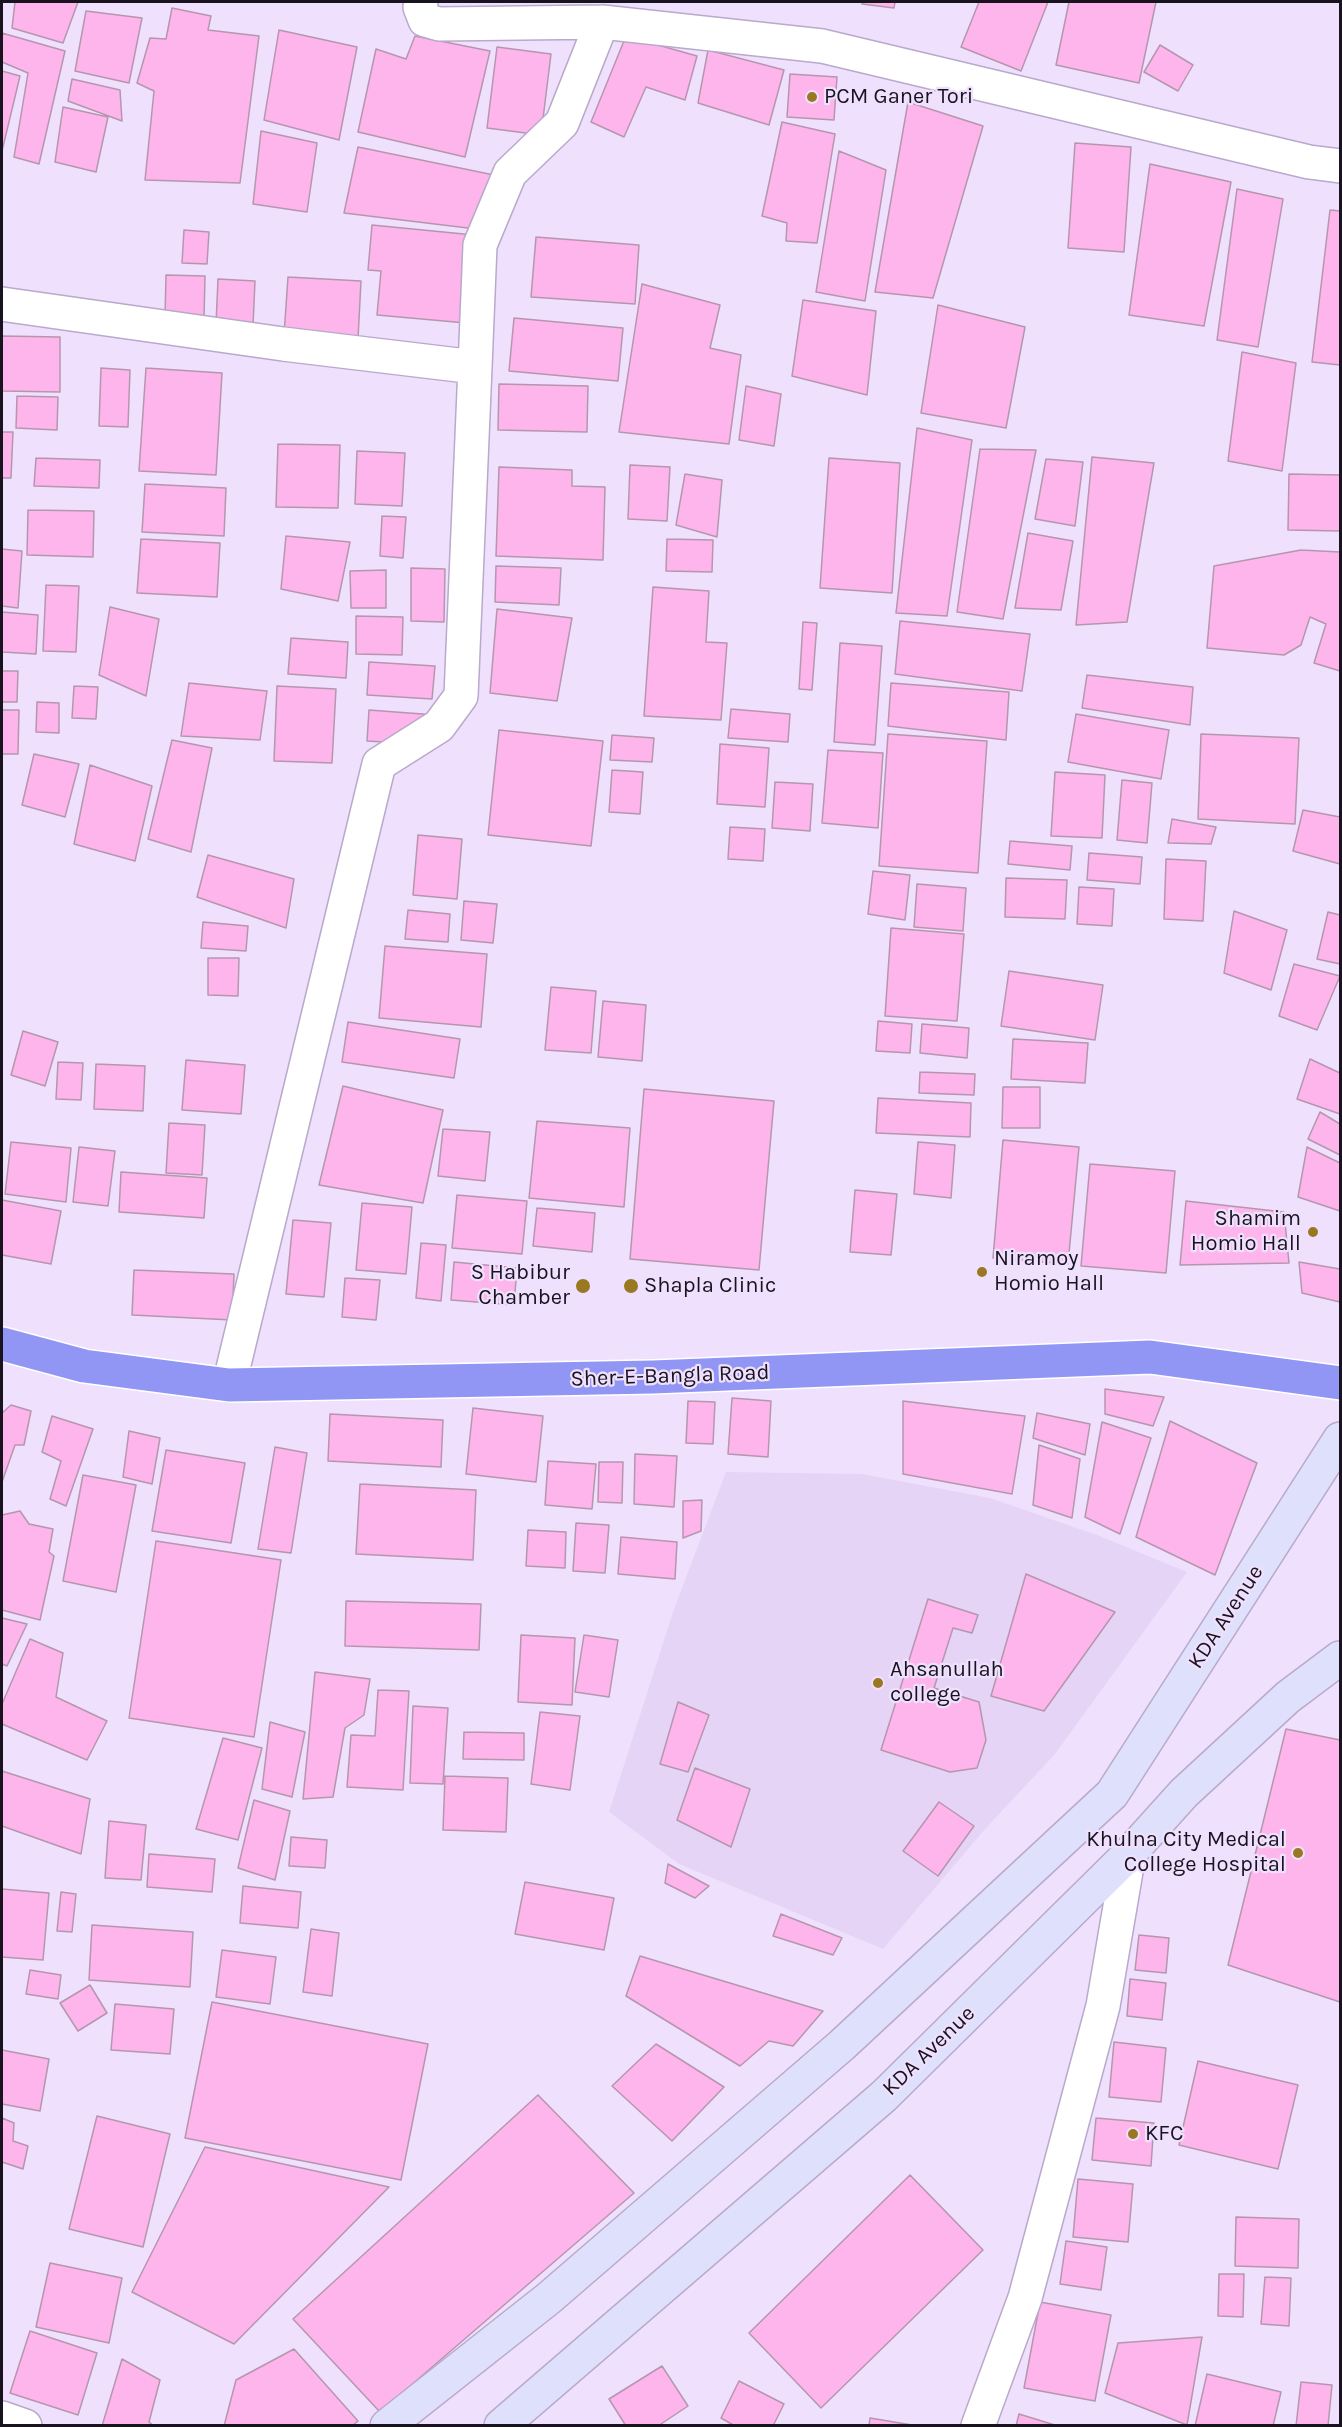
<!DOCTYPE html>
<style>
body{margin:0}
#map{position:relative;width:1342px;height:2427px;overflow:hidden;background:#efe1fd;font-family:Karla,sans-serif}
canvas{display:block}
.frame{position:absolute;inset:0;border:3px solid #19131f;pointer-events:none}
</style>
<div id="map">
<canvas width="1342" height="2427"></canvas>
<div class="frame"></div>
</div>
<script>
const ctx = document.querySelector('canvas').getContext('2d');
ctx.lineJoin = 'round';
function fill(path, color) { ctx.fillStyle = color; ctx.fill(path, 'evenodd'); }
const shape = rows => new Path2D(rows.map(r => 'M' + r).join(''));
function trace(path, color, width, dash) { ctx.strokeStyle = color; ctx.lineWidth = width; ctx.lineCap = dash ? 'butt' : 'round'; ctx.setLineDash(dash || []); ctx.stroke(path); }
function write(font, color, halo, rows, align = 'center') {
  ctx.font = font + ' Karla,sans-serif'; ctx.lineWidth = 4.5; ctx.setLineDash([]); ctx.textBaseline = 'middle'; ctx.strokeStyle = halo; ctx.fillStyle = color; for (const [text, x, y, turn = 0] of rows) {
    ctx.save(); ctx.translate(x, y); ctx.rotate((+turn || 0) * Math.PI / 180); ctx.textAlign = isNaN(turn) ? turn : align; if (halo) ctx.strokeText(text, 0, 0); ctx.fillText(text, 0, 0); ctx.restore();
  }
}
const built = shape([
 [726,1472,862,1474,990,1498,1097,1535,1187,1572,1055,1754,986,1828,883,1949,679,1864,609,1812,673,1612]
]);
const building = shape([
 [15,2,78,2,63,43,12,28,15,2],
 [862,2,895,2,894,8,862,4,862,2],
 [979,2,1048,2,1021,71,961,47,979,2],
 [1069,2,1156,2,1139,83,1056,65,1069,2],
 [172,8,211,16,208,30,259,36,240,183,145,180,154,91,137,83,150,38,166,39,172,8],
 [86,11,142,18,129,83,75,71,86,11],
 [279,30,357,47,339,140,264,120,279,30],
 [2,33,65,51,39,164,14,157,28,73,2,62,2,33],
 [415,36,490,51,465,157,358,132,376,49,406,59,415,36],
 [626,36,697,56,685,100,646,87,624,137,591,122,626,36],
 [1160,45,1193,65,1178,91,1144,72,1160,45],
 [497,47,551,54,541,135,487,128,497,47],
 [708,50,784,70,769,125,698,103,708,50],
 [2,71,20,76,2,151,2,71],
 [790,74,837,77,834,120,787,117,790,74],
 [72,79,120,90,122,121,68,101,72,79],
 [908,102,983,126,933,298,875,292,908,102],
 [63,107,108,117,96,172,55,162,63,107],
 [782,122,835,134,817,243,786,241,787,223,762,216,782,122],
 [261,131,317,143,307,212,253,204,261,131],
 [1075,143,1131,147,1124,252,1068,248,1075,143],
 [358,147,494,175,476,229,344,213,358,147],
 [839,151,886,170,865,301,816,292,839,151],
 [1150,164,1231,182,1204,326,1129,315,1150,164],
 [1237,189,1283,199,1258,347,1217,340,1237,189],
 [1330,210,1340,211,1340,365,1312,362,1330,210],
 [372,225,474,235,466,323,377,315,381,271,368,270,372,225],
 [184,230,209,232,207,264,182,263,184,230],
 [536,237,639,245,635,304,531,297,536,237],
 [166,275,205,276,204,318,165,317,166,275],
 [288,277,361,281,358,339,284,335,288,277],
 [218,279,255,281,253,326,216,324,218,279],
 [642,284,720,305,710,348,741,355,729,444,619,432,642,284],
 [803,300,876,311,867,395,792,376,803,300],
 [938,305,1025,327,1006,428,921,413,938,305],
 [514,318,623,328,618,381,509,371,514,318],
 [2,336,60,337,60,392,2,391,2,336],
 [1242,352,1296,363,1282,471,1228,461,1242,352],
 [101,368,130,370,128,427,99,426,101,368],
 [146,368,222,373,216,475,139,471,146,368],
 [499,384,588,386,587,432,498,430,499,384],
 [746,386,781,394,774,446,739,440,746,386],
 [17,396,58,397,57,430,16,428,17,396],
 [917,428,972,440,947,616,896,613,917,428],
 [2,432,13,432,11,478,2,478,2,432],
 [278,444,340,445,338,508,276,507,278,444],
 [980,449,1036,450,1003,619,957,612,980,449],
 [357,451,405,453,402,506,355,504,357,451],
 [1092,457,1154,463,1127,622,1076,625,1092,457],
 [36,458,100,460,99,488,34,486,36,458],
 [829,458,900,463,892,593,820,588,829,458],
 [1046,459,1083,462,1075,526,1035,519,1046,459],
 [630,465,670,467,667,521,628,519,630,465],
 [499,467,572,470,572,486,605,487,603,560,496,556,499,467],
 [685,474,722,480,717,537,676,525,685,474],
 [1289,474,1340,475,1340,531,1288,530,1289,474],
 [145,484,226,488,224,536,142,532,145,484],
 [28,510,94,511,93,557,27,555,28,510],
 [382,516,406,517,403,558,380,556,382,516],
 [1028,533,1073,541,1061,610,1015,608,1028,533],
 [286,536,350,542,338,601,281,589,286,536],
 [141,539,220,543,217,597,137,593,141,539],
 [667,539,713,540,712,572,666,571,667,539],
 [2,549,22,551,18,608,2,606,2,549],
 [1301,550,1340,552,1340,671,1314,663,1326,624,1310,617,1301,645,1284,655,1207,648,1214,566,1301,550],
 [496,566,561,568,559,605,495,602,496,566],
 [411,568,445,569,444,622,411,621,411,568],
 [386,570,386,608,351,608,350,571,386,570],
 [46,585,79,586,76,652,43,651,46,585],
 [653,587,709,591,706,642,727,643,721,720,644,716,653,587],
 [110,607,159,619,146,696,99,675,110,607],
 [497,609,572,618,557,701,490,693,497,609],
 [2,612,38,615,36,654,2,652,2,612],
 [356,616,403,617,402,655,356,654,356,616],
 [900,621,1030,634,1022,691,895,674,900,621],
 [803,622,817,623,812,690,799,689,803,622],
 [291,638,348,642,346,678,288,674,291,638],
 [840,643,882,646,875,745,834,742,840,643],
 [369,662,435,666,432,699,367,695,369,662],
 [2,671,18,671,17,702,2,702,2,671],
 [1087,675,1193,687,1190,725,1082,708,1087,675],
 [189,683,267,691,260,740,181,736,189,683],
 [891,683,1009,692,1006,740,888,726,891,683],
 [74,686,98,687,96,719,72,718,74,686],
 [277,686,336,689,332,763,274,761,277,686],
 [37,702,59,703,59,733,36,732,37,702],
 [731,709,790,714,788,742,728,738,731,709],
 [2,710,19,710,18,754,2,754,2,710],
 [369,710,436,715,434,745,367,741,369,710],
 [1076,714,1169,730,1161,779,1068,762,1076,714],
 [499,730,603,741,591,846,488,835,499,730],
 [888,734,987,741,978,873,879,866,888,734],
 [1201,734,1299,738,1295,824,1198,819,1201,734],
 [612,735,654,738,652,762,610,760,612,735],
 [172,740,212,748,191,852,148,839,172,740],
 [720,744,769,748,765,807,717,804,720,744],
 [828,750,883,753,878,828,822,823,828,750],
 [34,754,79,764,65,817,22,805,34,754],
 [90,765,152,786,135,861,74,844,90,765],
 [612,770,643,772,640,814,609,812,612,770],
 [1055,772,1105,775,1102,838,1051,836,1055,772],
 [1122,780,1152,783,1147,843,1117,840,1122,780],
 [775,782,813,784,810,831,772,828,775,782],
 [1303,810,1340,817,1340,864,1293,851,1303,810],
 [1172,819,1216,827,1211,844,1168,843,1172,819],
 [730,827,765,829,763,861,728,859,730,827],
 [418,835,462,839,457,899,413,895,418,835],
 [1010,841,1072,846,1070,870,1008,864,1010,841],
 [1089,853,1142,857,1140,884,1087,880,1089,853],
 [208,855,294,879,286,928,197,897,208,855],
 [1166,859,1206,861,1203,921,1164,919,1166,859],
 [873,871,910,875,905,920,868,914,873,871],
 [1006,878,1067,880,1065,919,1005,917,1006,878],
 [917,884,966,888,963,931,914,927,917,884],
 [1079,887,1114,889,1112,926,1077,924,1079,887],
 [464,901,497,904,493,943,461,940,464,901],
 [408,910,450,914,448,942,405,939,408,910],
 [1234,911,1287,930,1271,990,1224,973,1234,911],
 [1328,912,1340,915,1340,964,1317,959,1328,912],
 [203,922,248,926,246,951,201,948,203,922],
 [891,928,964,934,957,1021,885,1016,891,928],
 [385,946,487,954,481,1027,379,1018,385,946],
 [208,958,239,958,238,996,208,995,208,958],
 [1294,964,1340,976,1317,1030,1279,1016,1294,964],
 [1009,971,1103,985,1095,1040,1001,1026,1009,971],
 [551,987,596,991,591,1053,545,1050,551,987],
 [603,1001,646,1005,642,1061,598,1057,603,1001],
 [878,1021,912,1024,910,1053,876,1051,878,1021],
 [348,1022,460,1039,454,1078,342,1062,348,1022],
 [922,1024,969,1028,967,1058,920,1053,922,1024],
 [23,1031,58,1042,45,1086,11,1075,23,1031],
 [1013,1039,1088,1043,1085,1083,1011,1079,1013,1039],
 [1310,1059,1340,1073,1340,1114,1297,1099,1310,1059],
 [186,1060,245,1065,241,1114,182,1110,186,1060],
 [58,1062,83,1063,81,1100,56,1099,58,1062],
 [96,1064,145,1066,143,1111,94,1109,96,1064],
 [920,1072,975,1074,974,1095,919,1093,920,1072],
 [343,1086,443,1110,423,1203,319,1185,343,1086],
 [1003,1087,1040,1087,1040,1128,1002,1128,1003,1087],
 [644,1089,774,1101,759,1270,630,1259,644,1089],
 [878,1098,971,1103,970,1137,876,1133,878,1098],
 [1320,1112,1340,1124,1340,1155,1308,1139,1320,1112],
 [537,1121,630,1128,624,1207,529,1198,537,1121],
 [169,1123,205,1125,202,1175,166,1173,169,1123],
 [443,1129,490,1132,485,1181,438,1176,443,1129],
 [1003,1140,1079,1147,1068,1264,993,1258,1003,1140],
 [11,1142,71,1148,66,1202,5,1194,11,1142],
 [918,1142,955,1145,951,1198,914,1194,918,1142],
 [79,1147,115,1151,108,1206,73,1202,79,1147],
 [1307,1147,1340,1163,1340,1211,1298,1197,1307,1147],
 [1090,1164,1175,1171,1166,1273,1081,1266,1090,1164],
 [121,1172,207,1178,204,1218,119,1212,121,1172],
 [855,1190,897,1194,891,1255,850,1252,855,1190],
 [457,1195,527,1201,522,1254,452,1248,457,1195],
 [2,1200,61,1211,51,1264,2,1255,2,1200],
 [1186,1201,1284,1212,1289,1263,1180,1265,1186,1201],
 [362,1203,412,1207,406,1274,356,1270,362,1203],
 [537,1208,595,1213,592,1252,533,1246,537,1208],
 [293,1220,331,1223,324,1297,286,1294,293,1220],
 [421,1243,446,1245,441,1301,416,1298,421,1243],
 [454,1262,517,1268,514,1305,451,1300,454,1262],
 [1299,1262,1340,1269,1340,1302,1302,1293,1299,1262],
 [134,1270,234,1274,232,1320,132,1315,134,1270],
 [345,1278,380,1280,376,1320,342,1317,345,1278],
 [1105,1389,1164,1397,1153,1426,1105,1414,1105,1389],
 [732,1398,771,1401,768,1457,728,1454,732,1398],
 [688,1401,715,1402,713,1444,686,1443,688,1401],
 [903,1401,1025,1416,1012,1494,903,1474,903,1401],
 [11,1405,31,1411,24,1445,15,1445,2,1482,2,1413,11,1405],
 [473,1408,543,1416,536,1482,466,1474,473,1408],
 [1037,1413,1090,1424,1085,1455,1033,1438,1037,1413],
 [330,1414,443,1420,441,1467,328,1461,330,1414],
 [52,1416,93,1429,66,1506,50,1499,61,1461,42,1452,52,1416],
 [1170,1421,1257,1463,1215,1575,1136,1537,1170,1421],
 [1102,1422,1151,1438,1120,1534,1085,1517,1102,1422],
 [129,1431,160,1438,152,1484,123,1477,129,1431],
 [1039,1445,1080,1459,1072,1518,1033,1505,1039,1445],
 [275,1447,307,1453,291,1553,258,1549,275,1447],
 [166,1450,245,1463,231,1543,152,1531,166,1450],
 [635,1454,677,1456,674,1507,634,1504,635,1454],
 [548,1461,596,1464,592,1509,545,1505,548,1461],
 [599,1462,623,1462,622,1503,598,1502,599,1462],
 [83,1475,136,1485,116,1592,63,1581,83,1475],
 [360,1484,476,1490,473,1560,356,1554,360,1484],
 [702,1500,701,1531,683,1538,683,1501,702,1500],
 [20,1511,29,1524,53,1529,49,1552,54,1556,40,1620,2,1610,2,1515,20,1511],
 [576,1523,609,1525,605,1573,573,1571,576,1523],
 [528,1530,566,1532,565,1568,526,1566,528,1530],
 [621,1537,677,1542,675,1579,618,1574,621,1537],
 [156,1541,281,1560,254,1737,129,1718,156,1541],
 [1026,1574,1115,1612,1044,1711,991,1696,1026,1574],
 [928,1599,978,1615,972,1633,953,1628,934,1688,979,1702,986,1740,977,1768,950,1772,881,1750,928,1599],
 [346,1601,481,1604,479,1650,345,1646,346,1601],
 [2,1618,27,1624,7,1666,2,1664,2,1618],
 [521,1635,575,1638,572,1705,518,1702,521,1635],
 [584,1635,618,1640,609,1697,575,1692,584,1635],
 [30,1639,63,1653,56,1697,107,1721,87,1760,2,1724,2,1704,30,1639],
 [315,1672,370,1679,364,1715,345,1728,333,1797,303,1799,315,1672],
 [378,1690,409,1691,403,1790,347,1787,351,1735,375,1736,378,1690],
 [678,1702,709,1715,688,1772,660,1764,678,1702],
 [413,1706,448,1708,443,1784,410,1783,413,1706],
 [540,1712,580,1716,570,1790,531,1784,540,1712],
 [270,1722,305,1732,292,1797,262,1789,270,1722],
 [1286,1729,1340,1740,1340,2002,1228,1965,1286,1729],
 [464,1732,524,1733,524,1760,463,1759,464,1732],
 [223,1738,262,1748,238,1840,196,1829,223,1738],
 [695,1768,750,1789,731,1847,677,1820,695,1768],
 [2,1771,90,1799,81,1854,2,1826,2,1771],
 [445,1776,508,1778,506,1832,443,1830,445,1776],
 [254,1800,290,1811,275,1880,238,1868,254,1800],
 [939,1802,974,1826,938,1876,903,1851,939,1802],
 [109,1821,146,1825,141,1880,105,1878,109,1821],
 [291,1837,327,1840,325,1868,289,1866,291,1837],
 [149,1854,215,1859,212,1892,147,1887,149,1854],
 [668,1864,709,1886,695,1898,665,1883,668,1864],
 [525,1882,614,1898,604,1950,515,1934,525,1882],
 [243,1886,301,1892,298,1928,240,1923,243,1886],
 [2,1889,49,1893,43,1960,2,1957,2,1889],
 [61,1892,76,1894,72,1932,57,1931,61,1892],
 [781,1914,842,1938,833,1955,773,1936,781,1914],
 [92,1925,193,1932,190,1987,89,1980,92,1925],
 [311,1929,339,1933,332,1996,303,1992,311,1929],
 [1139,1935,1169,1938,1166,1973,1135,1970,1139,1935],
 [222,1950,276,1957,270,2004,216,1997,222,1950],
 [640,1956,823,2011,793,2046,769,2041,740,2066,626,1996,640,1956],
 [30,1970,61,1975,58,1999,26,1994,30,1970],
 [1130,1979,1166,1983,1162,2020,1127,2016,1130,1979],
 [90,1985,107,2013,78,2031,60,2003,90,1985],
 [212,2002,428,2044,401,2180,185,2138,212,2002],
 [115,2004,174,2009,170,2054,111,2050,115,2004],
 [1114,2042,1166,2048,1161,2102,1109,2097,1114,2042],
 [656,2044,724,2087,672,2141,612,2086,656,2044],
 [2,2050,49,2059,40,2111,2,2104,2,2050],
 [1198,2061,1298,2085,1278,2169,1179,2145,1198,2061],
 [538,2095,634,2193,380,2412,293,2319,538,2095],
 [97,2116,170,2134,143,2247,69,2229,97,2116],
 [2,2118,14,2123,13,2141,28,2146,23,2169,2,2162,2,2118],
 [1096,2118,1154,2123,1151,2166,1092,2160,1096,2118],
 [205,2147,389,2187,234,2344,132,2292,205,2147],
 [910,2175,983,2250,821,2408,749,2333,910,2175],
 [1078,2179,1133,2184,1128,2242,1073,2237,1078,2179],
 [1236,2217,1299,2219,1298,2268,1235,2266,1236,2217],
 [1066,2241,1107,2247,1101,2290,1060,2284,1066,2241],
 [50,2263,122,2278,109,2343,36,2327,50,2263],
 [1219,2274,1244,2274,1243,2317,1218,2316,1219,2274],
 [1265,2277,1291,2278,1289,2326,1261,2324,1265,2277],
 [1040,2302,1111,2315,1095,2401,1024,2388,1040,2302],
 [30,2331,97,2353,78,2415,10,2393,30,2331],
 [1202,2337,1187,2425,1105,2393,1118,2343,1202,2337],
 [294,2349,358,2421,352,2426,224,2426,236,2380,294,2349],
 [122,2359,160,2380,149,2422,154,2426,102,2426,122,2359],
 [662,2366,688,2406,658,2426,626,2426,609,2399,662,2366],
 [1207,2374,1281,2392,1273,2426,1195,2426,1207,2374],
 [739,2381,784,2404,773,2426,735,2426,721,2418,739,2381],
 [1301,2382,1332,2385,1328,2426,1296,2426,1301,2382],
 [1019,2414,1058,2426,1016,2426,1019,2414],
 [870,2418,918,2426,869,2426,870,2418]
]);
const street = shape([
 [421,2,420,7,425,20,439,24,602,22,822,46,1309,162,1340,166],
 [2,304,283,344,475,367,480,245,510,173,562,123,602,22],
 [229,1385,379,764,439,726,461,696,475,367],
 [2,2418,25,2426],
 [978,2426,1025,2298,1103,2006,1129,1854]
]);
const secondary = shape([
 [387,2426,549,2298,842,2045,1112,1794,1340,1439],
 [501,2426,884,2096,1129,1854,1184,1793,1288,1697,1340,1658]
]);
const highway = shape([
 [2,1344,84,1366,229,1385,653,1377,1150,1357,1340,1383]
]);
const markers = [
 [812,97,6,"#9a7822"],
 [1313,1232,6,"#9a7822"],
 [982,1272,6,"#9a7822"],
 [583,1286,8,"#9a7822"],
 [631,1286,8,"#9a7822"],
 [878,1683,6,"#9a7822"],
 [1298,1853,6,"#9a7822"],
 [1133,2134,6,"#9a7822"]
];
const poiNames = [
 ["PCM Ganer Tori",824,97],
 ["Shamim",1301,1219,"right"],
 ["Homio Hall",1301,1244,"right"],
 ["Niramoy",994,1259],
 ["Homio Hall",994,1284],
 ["S Habibur",570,1273,"right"],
 ["Chamber",570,1298,"right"],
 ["Shapla Clinic",644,1286],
 ["Ahsanullah",890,1670],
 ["college",890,1695],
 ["Khulna City Medical",1286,1840,"right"],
 ["College Hospital",1286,1865,"right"],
 ["KFC",1145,2134]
];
const streetNames = [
 ["Sher-E-Bangla Road",670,1376,-2],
 ["KDA Avenue",1226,1617,-57],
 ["KDA Avenue",929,2051,-44]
];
fill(built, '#e5d4f6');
fill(building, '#fdb5ec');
trace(building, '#b696ae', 1.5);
trace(street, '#b9a9ca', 36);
trace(secondary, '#b9a9ca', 36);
trace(highway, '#fff', 36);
trace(street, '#fff', 33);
trace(secondary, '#dee0fc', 33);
trace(highway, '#9196f4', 33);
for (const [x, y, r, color] of markers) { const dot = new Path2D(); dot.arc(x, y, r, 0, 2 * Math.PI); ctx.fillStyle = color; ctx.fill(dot); trace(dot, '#efe1fd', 2); }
write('22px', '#19131f', '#efe1fd', poiNames, 'left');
write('22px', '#19131f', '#efe1fd', streetNames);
</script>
